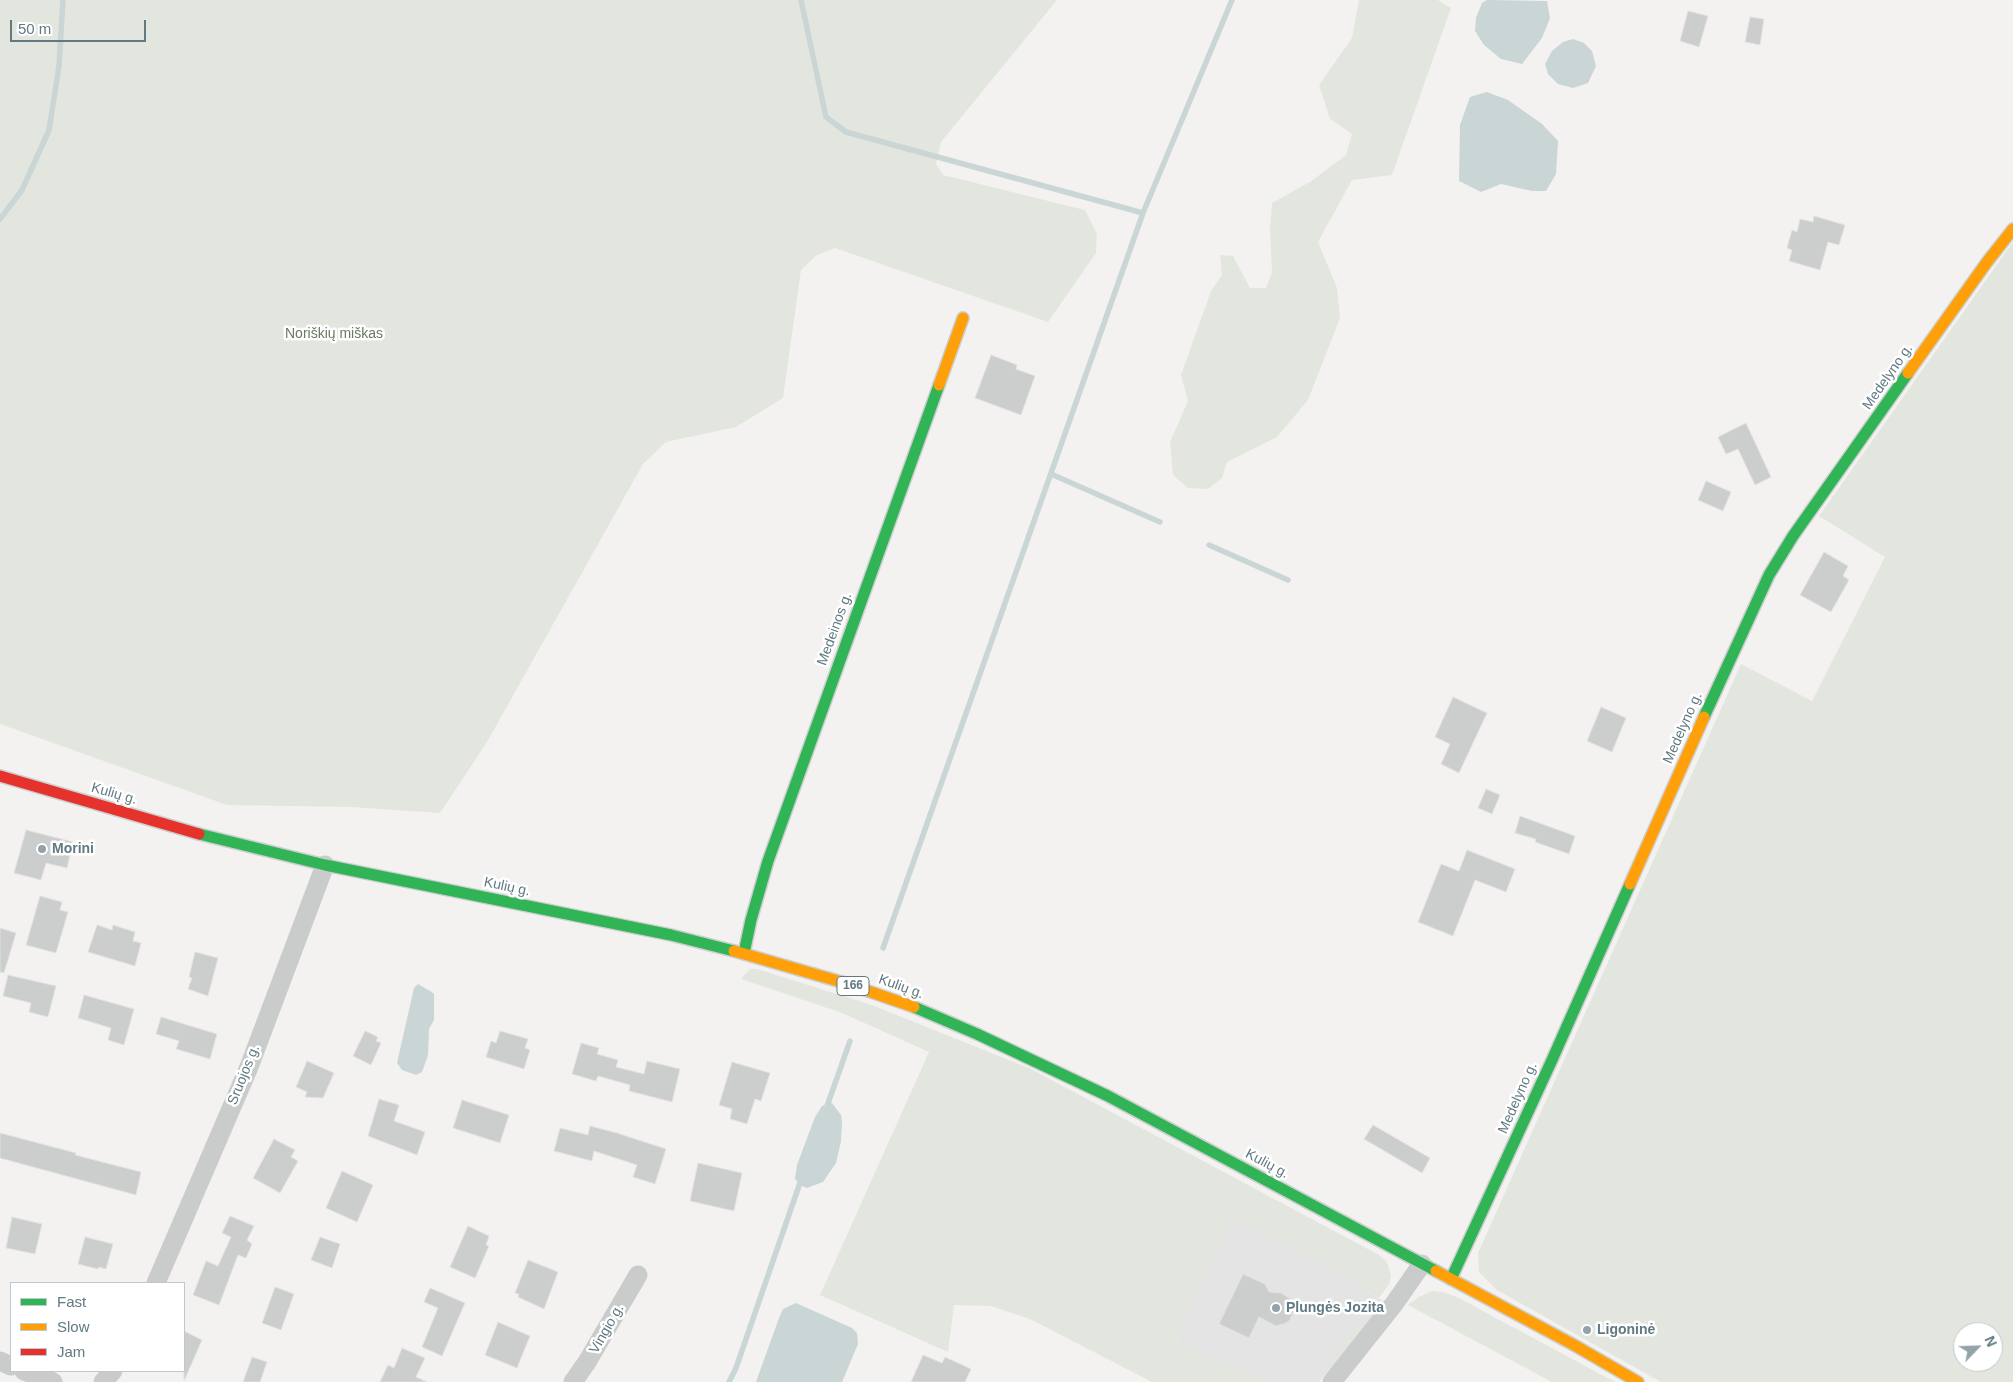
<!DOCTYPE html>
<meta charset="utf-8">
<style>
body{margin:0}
#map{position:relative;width:2013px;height:1382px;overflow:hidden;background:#f3f2f0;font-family:Arial,sans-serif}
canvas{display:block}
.legend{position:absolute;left:10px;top:1282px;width:175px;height:90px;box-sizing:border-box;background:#fff;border:1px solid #bfc9cd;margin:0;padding:6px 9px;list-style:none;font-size:15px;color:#607983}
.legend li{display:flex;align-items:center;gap:10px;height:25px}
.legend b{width:25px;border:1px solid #bfc9cd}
.north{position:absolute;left:1953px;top:1322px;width:50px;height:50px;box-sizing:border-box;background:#fff;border:1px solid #bfc9cd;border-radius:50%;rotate:66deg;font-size:14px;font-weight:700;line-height:20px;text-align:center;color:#607983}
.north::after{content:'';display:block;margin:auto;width:18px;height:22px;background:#93a3a9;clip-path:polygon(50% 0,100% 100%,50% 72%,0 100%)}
.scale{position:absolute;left:10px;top:20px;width:136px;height:22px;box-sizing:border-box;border:2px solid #607983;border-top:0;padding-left:6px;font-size:15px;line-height:18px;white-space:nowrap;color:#607983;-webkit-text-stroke:4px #fff;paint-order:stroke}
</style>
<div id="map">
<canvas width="2013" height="1382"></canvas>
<ul class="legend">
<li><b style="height:6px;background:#30b455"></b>Fast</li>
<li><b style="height:6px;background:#ff9f0a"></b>Slow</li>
<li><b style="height:6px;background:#e5322d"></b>Jam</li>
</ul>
<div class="north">N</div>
<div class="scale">50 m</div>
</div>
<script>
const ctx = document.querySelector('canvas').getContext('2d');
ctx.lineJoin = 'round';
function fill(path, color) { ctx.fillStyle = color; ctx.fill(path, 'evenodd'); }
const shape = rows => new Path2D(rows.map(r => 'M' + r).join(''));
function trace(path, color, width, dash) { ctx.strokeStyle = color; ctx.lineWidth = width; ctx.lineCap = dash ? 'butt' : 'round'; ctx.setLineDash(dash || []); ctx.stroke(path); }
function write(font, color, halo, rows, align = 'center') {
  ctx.font = font + ' Arial,sans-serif'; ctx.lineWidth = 5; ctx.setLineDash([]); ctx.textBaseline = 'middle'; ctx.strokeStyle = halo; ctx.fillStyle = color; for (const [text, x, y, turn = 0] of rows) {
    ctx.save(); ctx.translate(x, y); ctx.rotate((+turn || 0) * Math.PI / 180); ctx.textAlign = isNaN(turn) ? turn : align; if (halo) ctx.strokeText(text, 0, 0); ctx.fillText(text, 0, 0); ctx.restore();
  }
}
const built = shape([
 [1232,1216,1324,1261,1386,1303,1319,1382,1266,1382,1176,1343]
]);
const green = shape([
 [0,0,1057,0,941,142,936,164,943,175,1085,210,1097,234,1096,253,1048,322,835,248,817,255,801,270,783,398,736,427,666,442,643,464,487,742,440,813,351,807,227,805,0,724],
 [1359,0,1438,0,1451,8,1392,175,1352,180,1318,242,1337,288,1340,318,1308,400,1277,437,1227,462,1222,478,1208,489,1188,488,1173,475,1170,442,1188,401,1181,375,1211,291,1222,275,1220,255,1233,256,1250,288,1266,288,1272,272,1270,229,1272,203,1310,182,1346,155,1352,134,1330,119,1319,85,1352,38],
 [2013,242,2013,1382,1661,1382,1497,1290,1479,1272,1478,1253,1741,664,1812,701,1885,557,1819,516],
 [1963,1332,1993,1332,1993,1362,1963,1362],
 [750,969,757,969,872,1005,1031,1069,1379,1255,1386,1261,1389,1268,1391,1277,1389,1284,1379,1298,1324,1261,1232,1217,1176,1343,1266,1382,1152,1382,1030,1319,991,1306,954,1305,948,1352,820,1295,929,1052,842,1013,741,979],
 [1432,1291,1443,1292,1459,1298,1615,1382,1552,1382,1408,1305,1419,1297],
 [1358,1320,1363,1324,1363,1329,1333,1364,1330,1366,1325,1363,1324,1355,1331,1358,1356,1327,1352,1322]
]);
const water = shape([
 [1487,0,1547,1,1550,18,1542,38,1522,64,1501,59,1484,45,1475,31,1476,18,1482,3],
 [1573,39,1584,43,1592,51,1596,66,1588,83,1573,88,1558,84,1548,74,1545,64,1552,51,1563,42],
 [1487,92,1508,100,1542,124,1558,141,1556,174,1546,191,1532,191,1501,184,1481,192,1459,181,1460,125,1470,97],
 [418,984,430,991,434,994,434,1020,429,1029,428,1055,422,1072,416,1075,402,1070,397,1063,414,988],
 [832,1103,841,1115,842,1122,841,1141,836,1163,823,1182,807,1188,802,1186,795,1179,797,1165,815,1117,822,1106],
 [796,1303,852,1328,857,1333,858,1344,842,1382,756,1382,779,1318,783,1309]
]);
const stream = shape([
 [801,0,826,117,846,132,1143,213],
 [0,219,22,190,49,130,59,66,63,0],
 [1051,474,1160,522],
 [1209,545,1288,580],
 [883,948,1143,213,1232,0],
 [826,1109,850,1041],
 [729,1382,736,1368,802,1177]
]);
const building = shape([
 [1688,11,1708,16,1699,47,1680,41,1688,11],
 [1750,17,1764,19,1760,45,1745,42,1750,17],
 [1814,216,1845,225,1839,245,1828,242,1820,270,1789,261,1792,250,1787,248,1792,230,1797,232,1800,219,1813,222,1814,216],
 [991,355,1017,365,1016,369,1035,376,1021,415,975,398,991,355],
 [1746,423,1771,477,1755,485,1738,449,1726,454,1718,437,1746,423],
 [1706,481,1731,492,1723,511,1698,500,1706,481],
 [1824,552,1848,566,1843,576,1849,580,1831,612,1800,595,1824,552],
 [1453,697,1487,713,1459,773,1441,764,1450,744,1435,737,1453,697],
 [1601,707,1626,718,1612,752,1587,741,1601,707],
 [1486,789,1500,795,1492,814,1478,808,1486,789],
 [1520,816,1575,836,1569,854,1535,842,1536,839,1515,833,1520,816],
 [26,830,73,842,67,868,46,863,41,880,14,873,26,830],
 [1467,850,1515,869,1506,892,1475,880,1453,936,1418,922,1441,864,1459,871,1467,850],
 [40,896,62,902,60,910,68,912,56,953,26,945,40,896],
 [97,925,112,930,113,925,135,932,133,941,141,943,135,966,88,952,97,925],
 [0,928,16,933,4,973,0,972,0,928],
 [195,952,218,958,208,996,188,989,192,978,189,977,195,952],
 [8,975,56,986,48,1017,29,1012,31,1003,3,996,8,975],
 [84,995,134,1009,124,1045,108,1040,111,1028,78,1018,84,995],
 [161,1017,217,1034,210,1059,176,1049,179,1041,156,1034,161,1017],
 [365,1031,378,1037,376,1041,381,1043,371,1065,353,1056,365,1031],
 [500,1031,528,1039,525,1048,530,1050,524,1069,486,1057,491,1041,496,1043,500,1031],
 [581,1043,599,1048,597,1054,618,1060,616,1067,644,1074,647,1061,680,1069,672,1102,629,1091,630,1085,598,1076,596,1081,572,1074,581,1043],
 [307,1061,334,1073,323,1098,305,1097,307,1092,296,1087,307,1061],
 [732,1062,770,1073,761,1101,755,1099,747,1124,730,1119,732,1109,719,1105,732,1062],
 [379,1099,399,1105,394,1121,425,1132,417,1155,368,1136,379,1099],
 [462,1100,509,1115,500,1143,453,1128,462,1100],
 [1373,1125,1430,1158,1422,1173,1364,1139,1373,1125],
 [590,1126,617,1133,666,1149,655,1184,633,1177,637,1165,594,1151,592,1161,554,1151,560,1128,588,1135,590,1126],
 [0,1133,76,1153,75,1155,141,1172,136,1195,0,1158,0,1133],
 [274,1139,295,1150,291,1157,298,1161,280,1193,253,1178,274,1139],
 [698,1163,742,1173,734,1211,690,1201,698,1163],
 [342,1171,373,1185,357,1222,326,1208,342,1171],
 [230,1216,254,1226,247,1240,252,1244,246,1258,238,1255,219,1305,193,1295,206,1261,218,1266,231,1237,222,1233,230,1216],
 [12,1217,42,1224,35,1254,6,1248,12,1217],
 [468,1226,489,1236,486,1245,489,1246,475,1278,450,1267,468,1226],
 [85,1237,113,1244,106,1269,99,1267,98,1269,78,1264,85,1237],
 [320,1237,340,1244,332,1268,311,1260,320,1237],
 [528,1260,558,1272,544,1309,518,1297,519,1294,515,1293,528,1260],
 [1243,1274,1265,1284,1269,1292,1281,1293,1291,1299,1294,1310,1290,1320,1286,1323,1276,1326,1259,1317,1249,1338,1219,1324,1243,1274],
 [275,1287,294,1294,281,1330,262,1323,275,1287],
 [430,1288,465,1303,442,1356,422,1347,438,1308,424,1302,430,1288],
 [498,1322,530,1336,517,1368,485,1355,498,1322],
 [184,1331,202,1340,184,1381,184,1331],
 [402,1348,425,1358,416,1377,427,1382,380,1382,388,1365,394,1368,402,1348],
 [923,1355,942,1363,945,1357,971,1369,965,1382,911,1382,923,1355],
 [252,1357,267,1362,260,1382,243,1382,252,1357]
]);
const street = shape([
 [156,1283,249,1067,325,865],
 [0,1361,11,1366],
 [24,1371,53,1382],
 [103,1382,113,1371],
 [573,1382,587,1362,638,1275],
 [1332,1382,1394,1304,1422,1264]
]);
const fast = shape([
 [1704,717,1769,575,1793,536,1908,373],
 [199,834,325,865,671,935,734,951],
 [744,953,751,920,768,861,939,385],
 [914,1007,977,1034,1108,1096,1436,1271],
 [1451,1279,1552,1060,1630,884]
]);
const slow = shape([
 [1908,373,1987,262,2013,229],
 [939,385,963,318],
 [1630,884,1704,717],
 [734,951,845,983,914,1007],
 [1436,1271,1574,1345,1638,1382]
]);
const jam = shape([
 [0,776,199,834]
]);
const markers = [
 [42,849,5,"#93a3a9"],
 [1276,1308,5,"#93a3a9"],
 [1587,1330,5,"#93a3a9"]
];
const shields = [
 [853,986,32]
];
const shieldNames = [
 ["166",853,986]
];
const parkNames = [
 ["Noriškių miškas",334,334]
];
const streetNames = [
 ["Medelyno g.",1888,377,-55],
 ["Medeinos g.",835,629,-70],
 ["Medelyno g.",1683,728,-66],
 ["Kulių g.",114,794,16],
 ["Kulių g.",507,887,12],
 ["Kulių g.",901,987,20],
 ["Sruojos g.",244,1075,-68],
 ["Medelyno g.",1518,1098,-66],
 ["Kulių g.",1267,1164,28],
 ["Vingio g.",607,1329,-60]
];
const poiNames = [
 ["Morini",52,849],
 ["Plungės Jozita",1286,1308],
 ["Ligoninė",1597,1330]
];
fill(built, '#e3e4e3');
fill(green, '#e3e6de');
fill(water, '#cad5d5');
trace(stream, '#cad5d5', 5.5);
fill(building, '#cccecd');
trace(building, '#e2e2e0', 1);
trace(fast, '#cccfcf', 14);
trace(slow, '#cccfcf', 14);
trace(jam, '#cccfcf', 14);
trace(street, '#cacccc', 19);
trace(fast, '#30b455', 11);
trace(slow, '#ff9f0a', 11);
trace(jam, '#e5322d', 11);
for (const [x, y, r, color] of markers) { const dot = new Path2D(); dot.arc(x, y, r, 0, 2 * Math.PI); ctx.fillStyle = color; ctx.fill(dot); trace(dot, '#fff', 2); }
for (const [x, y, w] of shields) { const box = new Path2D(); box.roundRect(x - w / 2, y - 9.5, w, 19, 4); ctx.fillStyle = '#fff'; ctx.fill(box); trace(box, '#607983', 1); }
write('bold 12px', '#607983', null, shieldNames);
write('14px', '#697a5f', '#fff', parkNames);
write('14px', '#607983', '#fff', streetNames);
write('bold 14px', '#607983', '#fff', poiNames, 'left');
</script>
